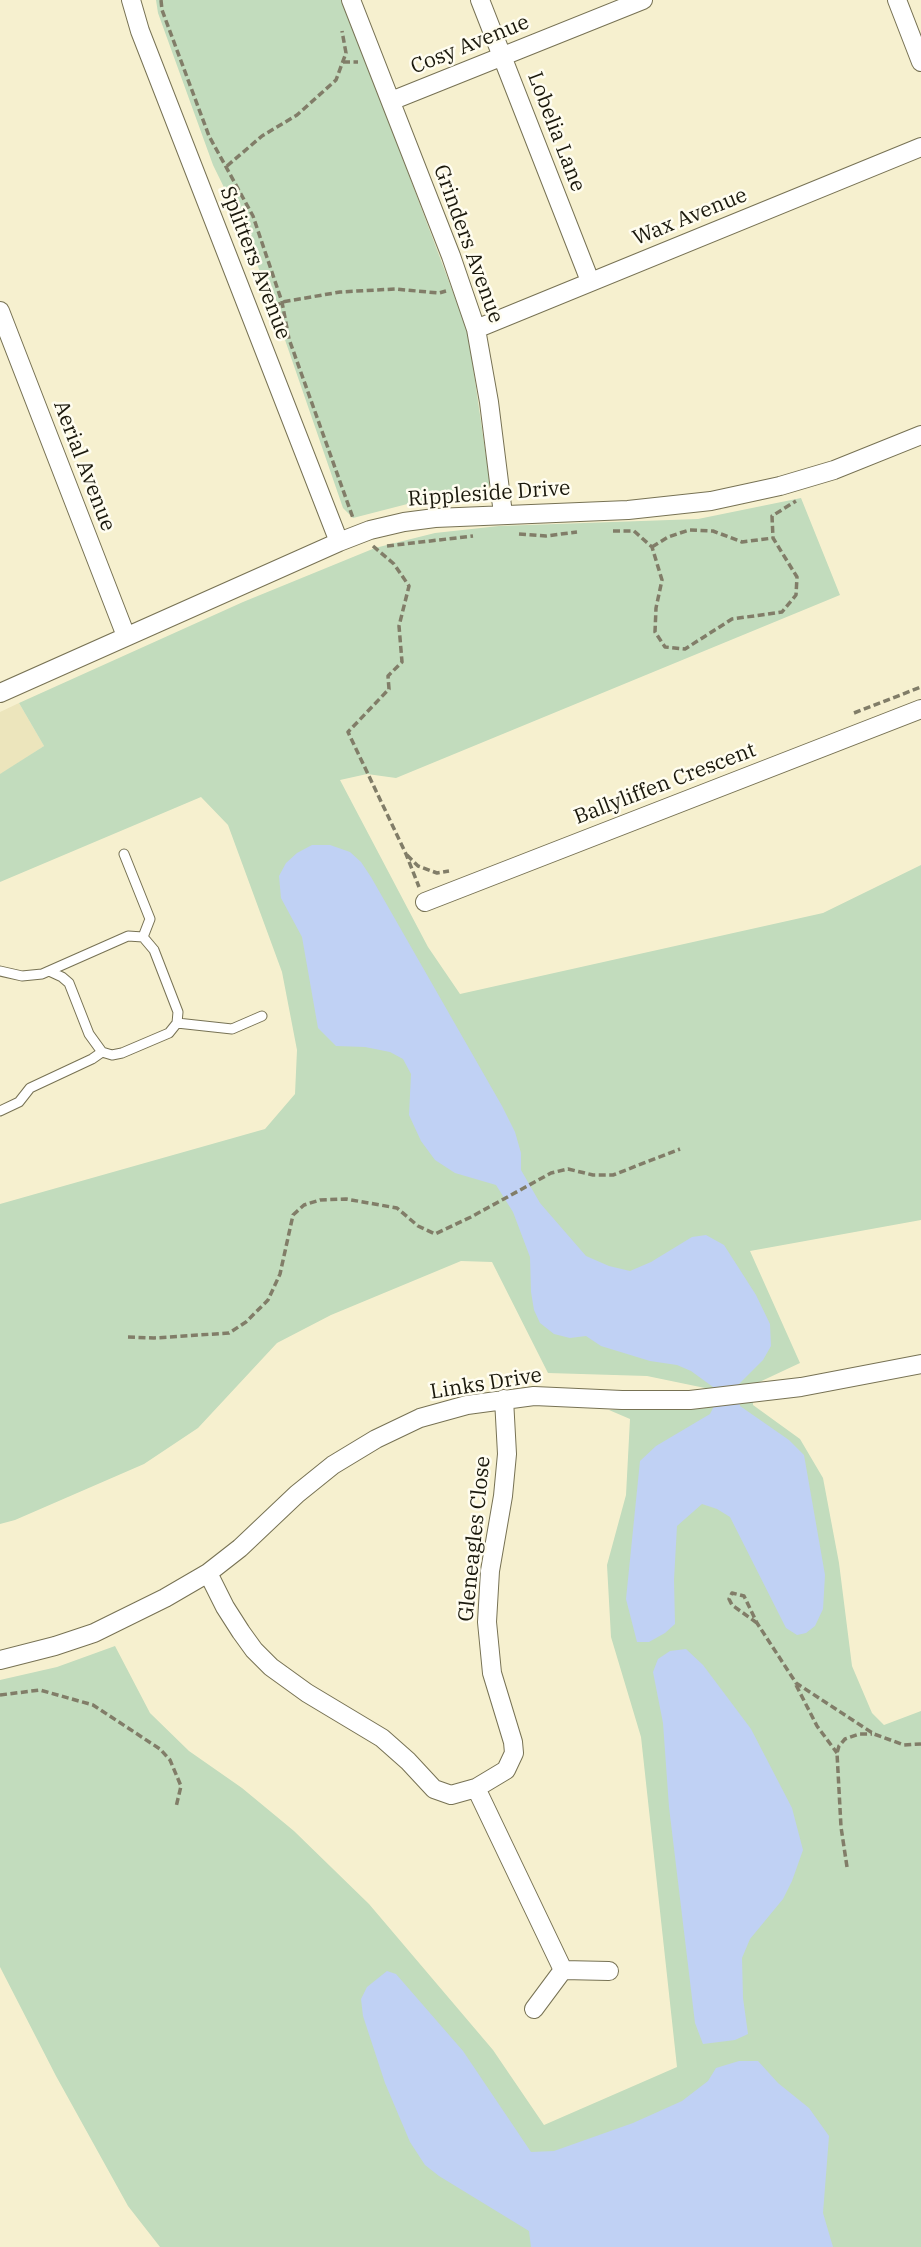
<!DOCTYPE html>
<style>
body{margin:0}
canvas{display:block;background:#f6f0cf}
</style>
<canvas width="921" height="2247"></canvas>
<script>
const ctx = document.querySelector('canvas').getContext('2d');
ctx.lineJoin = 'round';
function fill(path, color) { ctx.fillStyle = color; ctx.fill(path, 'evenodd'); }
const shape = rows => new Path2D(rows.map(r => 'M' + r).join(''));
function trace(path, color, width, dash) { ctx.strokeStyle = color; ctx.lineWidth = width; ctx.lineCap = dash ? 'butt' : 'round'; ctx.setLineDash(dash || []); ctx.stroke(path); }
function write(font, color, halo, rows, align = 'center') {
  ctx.font = font + ' "IBM Plex Serif",serif'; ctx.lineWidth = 5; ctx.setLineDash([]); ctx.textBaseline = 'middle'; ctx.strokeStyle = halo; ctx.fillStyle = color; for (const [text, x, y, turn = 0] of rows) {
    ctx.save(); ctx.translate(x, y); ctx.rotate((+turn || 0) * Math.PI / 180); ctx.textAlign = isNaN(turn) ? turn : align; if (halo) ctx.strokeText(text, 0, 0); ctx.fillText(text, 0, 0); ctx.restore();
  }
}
const built = shape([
 [19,703,44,746,0,775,0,712]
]);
const green = shape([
 [156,0,343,0,468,332,490,484,482,496,419,501,353,518,343,508,274,308,240,220,213,165,158,13],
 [801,498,840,595,396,778,367,774,340,780,428,947,460,994,823,913,921,865,921,1220,750,1251,800,1363,753,1385,753,1405,800,1439,823,1478,839,1563,852,1666,872,1713,884,1725,921,1711,921,2247,160,2247,128,2206,56,2076,0,1967,0,1680,57,1667,115,1646,150,1713,189,1751,242,1788,294,1831,369,1904,493,2050,544,2125,677,2067,641,1737,611,1637,607,1565,626,1495,630,1419,609,1410,709,1403,705,1388,647,1376,548,1373,492,1262,461,1261,331,1315,277,1343,198,1428,144,1464,15,1520,0,1524,0,1204,265,1129,295,1094,297,1050,282,972,228,825,201,797,0,882,0,774,44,746,19,703,243,602,375,548,435,533,499,526,698,519]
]);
const water = shape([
 [312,845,330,845,350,852,361,862,371,877,502,1106,515,1132,521,1153,521,1170,540,1203,586,1256,609,1266,630,1271,651,1262,692,1237,706,1235,724,1245,756,1295,770,1324,771,1346,763,1360,738,1385,740,1406,789,1440,804,1455,825,1575,823,1609,815,1626,806,1633,797,1635,786,1628,730,1517,717,1509,702,1504,677,1526,674,1580,675,1624,665,1633,649,1642,637,1642,626,1599,640,1461,656,1446,710,1414,714,1406,713,1387,691,1371,677,1365,650,1361,601,1346,586,1336,570,1338,554,1334,540,1323,534,1310,531,1292,530,1257,513,1212,496,1185,455,1173,435,1160,421,1141,409,1115,411,1074,403,1059,390,1052,365,1047,336,1046,318,1028,302,937,281,898,279,876,286,863,297,853],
 [686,1649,703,1665,751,1729,792,1808,803,1850,792,1881,783,1899,750,1939,742,1958,743,1998,748,2034,735,2040,703,2044,695,2023,669,1807,663,1723,653,1672,658,1659,670,1651],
 [387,1971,396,1974,463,2051,531,2152,554,2151,633,2123,682,2101,708,2081,716,2068,739,2061,758,2061,778,2083,809,2108,829,2136,823,2213,833,2247,531,2247,529,2231,439,2176,425,2165,410,2142,385,2083,363,2016,361,1999,367,1987]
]);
const path = shape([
 [161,0,162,10,209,136,253,216,282,302,289,339,353,518],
 [343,62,358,62],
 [227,166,262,136,297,115,336,80,346,53,342,31],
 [266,313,282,302,340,292,395,289,439,293,446,291],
 [613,531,634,531,652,547,662,580,656,608,655,632,665,647,685,649,732,619,782,612,796,595,797,577,773,538,772,516,796,501],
 [519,534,546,536,577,532],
 [373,546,394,564,409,586,399,626,402,662,388,676,389,689,348,732,406,854,419,887],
 [387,546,473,536],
 [652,547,668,537,689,530,713,531,742,542,773,538],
 [854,713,921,687],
 [407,855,418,866,437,873,449,871],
 [128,1337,154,1338,229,1333,246,1322,268,1300,280,1274,293,1215,304,1205,320,1200,346,1199,397,1208,418,1226,435,1234,471,1217,551,1173,568,1169,593,1175,613,1175,680,1149],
 [757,1623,732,1605,729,1599,732,1593,744,1596,757,1623,796,1683,874,1734,904,1745,921,1744],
 [796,1685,817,1726,837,1753],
 [0,1695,40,1690,93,1705,160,1749,170,1760,181,1786,176,1807],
 [847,1867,841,1827,837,1753,839,1746,845,1739,859,1734,872,1734]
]);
const service = shape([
 [124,854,150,919,143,937],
 [0,971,22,976,42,974,128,936,143,937,154,950,178,1012,177,1023,169,1033,122,1053,112,1055,102,1052,89,1034,69,983,62,977,49,971],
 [177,1023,232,1029,262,1016],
 [0,1111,19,1102,30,1088,92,1059,102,1052]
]);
const minor = shape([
 [131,0,140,31,339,542],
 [351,0,451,256,476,329,489,402,503,514],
 [480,0,590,281],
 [897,0,921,62],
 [391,101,643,0],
 [0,311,126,636],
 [476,329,921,147],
 [0,693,339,542,370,530,404,522,435,518,628,510,711,501,780,486,834,470,921,435],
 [425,902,921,709],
 [504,1399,507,1454,503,1496,490,1571,487,1622,492,1673,513,1742,514,1753,506,1770,476,1788,563,1970],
 [208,1573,225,1607,241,1632,254,1650,271,1667,307,1693,382,1738,408,1761,434,1789,451,1795,476,1788],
 [0,1660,55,1646,94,1633,165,1598,208,1573,240,1548,297,1494,333,1465,376,1439,420,1418,467,1405,534,1396,622,1400,690,1400,801,1387,921,1364],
 [534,2009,563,1970,609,1971]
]);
const streetNames = [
 ["Cosy Avenue",470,45,-22],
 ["Lobelia Lane",556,132,69],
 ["Wax Avenue",690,217,-22],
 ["Grinders Avenue",468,244,70],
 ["Splitters Avenue",255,263,69],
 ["Aerial Avenue",84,466,69],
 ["Rippleside Drive",489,494,-4],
 ["Ballyliffen Crescent",665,784,-21],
 ["Links Drive",486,1384,-9],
 ["Gleneagles Close",475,1539,-84]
];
fill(built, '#ece5bc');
fill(green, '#c2dcbd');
fill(water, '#c0d1f4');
trace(service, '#777254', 11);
trace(minor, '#777254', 20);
trace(path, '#817d68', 3.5, [7, 3.5]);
trace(service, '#fff', 9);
trace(minor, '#fff', 18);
write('21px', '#1a180c', '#fffdf0', streetNames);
</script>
